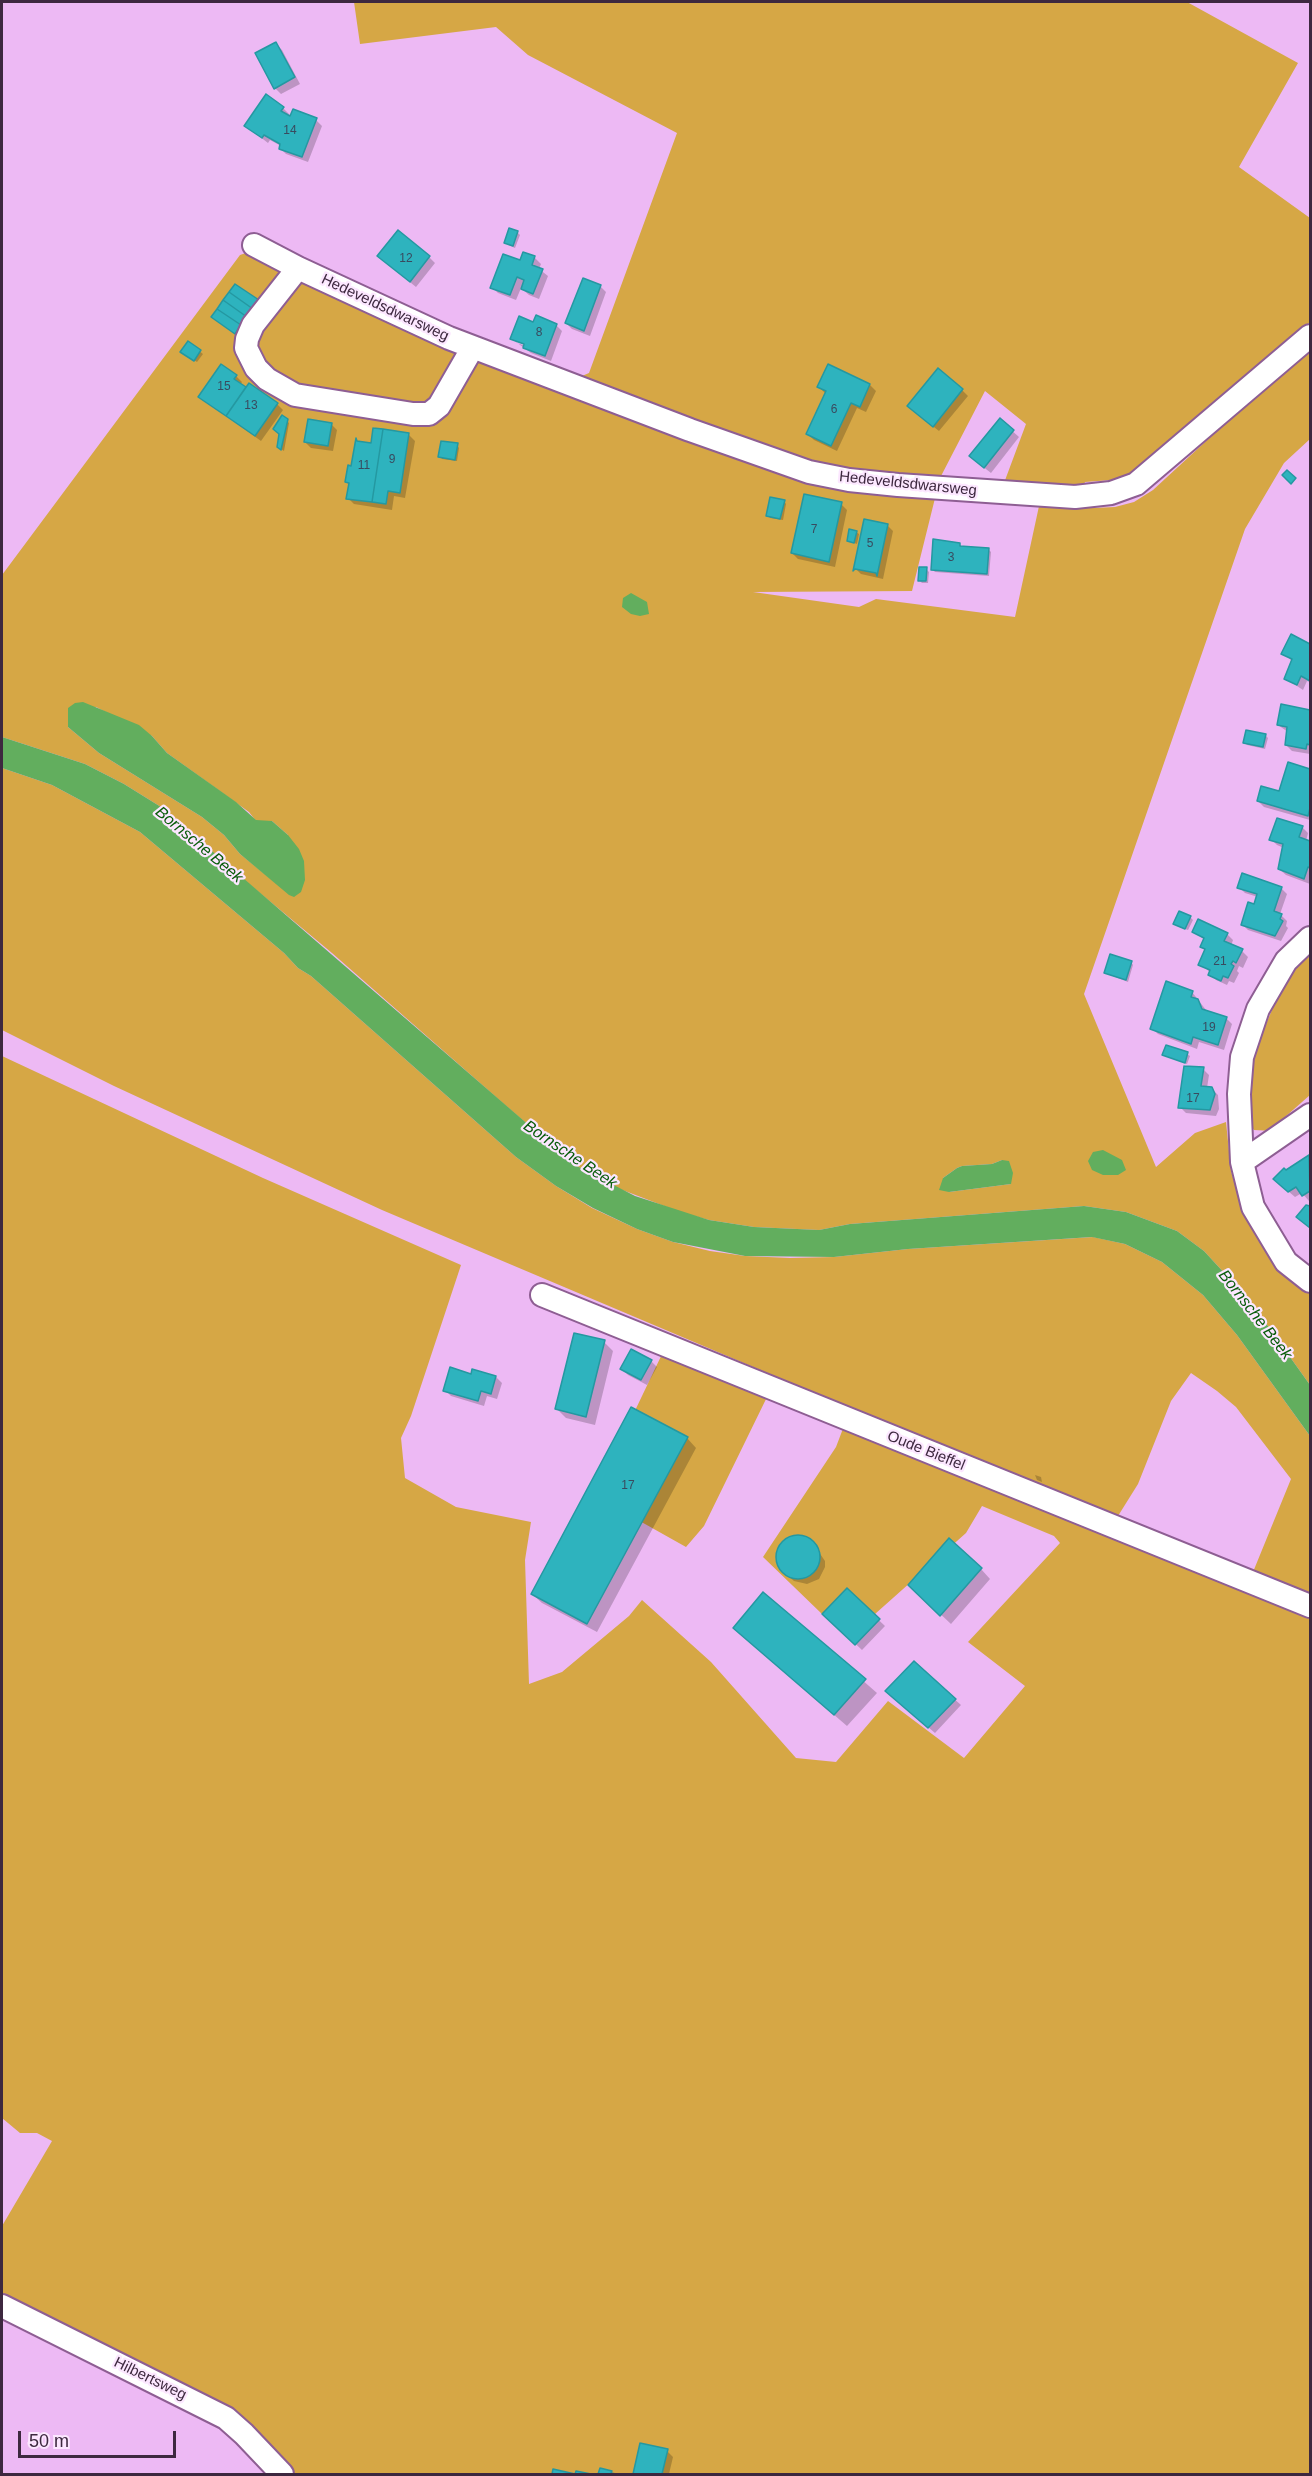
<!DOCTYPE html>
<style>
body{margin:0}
#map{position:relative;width:1312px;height:2476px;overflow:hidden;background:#edb9f4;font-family:Arial,sans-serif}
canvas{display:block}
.frame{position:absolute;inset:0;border:3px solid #3d283f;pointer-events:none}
.scale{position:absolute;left:18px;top:2431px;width:158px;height:27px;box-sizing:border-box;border:3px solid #3d283f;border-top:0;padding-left:8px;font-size:18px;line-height:21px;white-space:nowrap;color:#3d283f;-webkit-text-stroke:4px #fce7ff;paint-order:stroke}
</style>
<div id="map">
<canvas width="1312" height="2476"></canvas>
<div class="frame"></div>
<div class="scale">50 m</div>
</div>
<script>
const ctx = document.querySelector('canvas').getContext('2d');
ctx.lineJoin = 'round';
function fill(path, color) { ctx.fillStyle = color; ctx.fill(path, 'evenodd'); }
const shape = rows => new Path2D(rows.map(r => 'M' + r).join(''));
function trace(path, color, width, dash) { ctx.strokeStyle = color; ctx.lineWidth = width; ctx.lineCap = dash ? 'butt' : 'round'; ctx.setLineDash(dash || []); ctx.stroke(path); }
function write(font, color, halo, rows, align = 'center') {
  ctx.font = font + ' Arial,sans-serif'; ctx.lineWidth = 4.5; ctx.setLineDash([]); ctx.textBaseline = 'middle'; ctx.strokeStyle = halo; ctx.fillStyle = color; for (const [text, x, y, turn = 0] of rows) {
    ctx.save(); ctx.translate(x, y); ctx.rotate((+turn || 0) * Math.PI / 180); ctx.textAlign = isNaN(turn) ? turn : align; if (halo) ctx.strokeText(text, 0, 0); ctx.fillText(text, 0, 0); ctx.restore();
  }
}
const green = shape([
 [354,2,1187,2,1298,63,1239,167,1310,218,1310,322,1144,470,1124,479,1085,482,1077,503,1094,508,1115,507,1134,502,1153,490,1255,396,1310,351,1310,439,1284,463,1245,529,1084,994,1156,1167,1195,1133,1226,1122,1231,1171,1240,1201,1257,1230,1310,1290,1310,1385,1250,1301,1204,1251,1177,1231,1126,1212,1084,1206,850,1224,819,1230,754,1227,709,1220,680,1212,612,1186,575,1165,504,1104,332,953,225,864,161,807,124,784,85,764,2,737,2,575,240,255,266,246,442,326,582,376,589,373,677,133,528,55,496,27,360,44],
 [985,391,1026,424,1004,483,1044,483,1015,617,876,599,859,607,753,592,912,591,940,478],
 [96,707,152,736,167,753,249,812,256,821,272,821,288,835,277,884,240,854,224,835,202,817,99,753,68,727],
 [1002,1160,1011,1184,949,1192,943,1178,957,1168,962,1166,992,1164],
 [2,768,52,785,140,832,284,953,298,968,311,976,516,1157,556,1186,592,1208,637,1229,673,1242,710,1251,745,1256,790,1258,834,1257,908,1249,1093,1237,1125,1244,1162,1262,1203,1295,1237,1335,1310,1436,1310,1595,1253,1572,1291,1479,1236,1407,1217,1391,1191,1373,1171,1401,1138,1484,1118,1516,817,1394,382,1210,114,1086,2,1030],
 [1310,949,1310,1095,1285,1117,1284,1126,1273,1131,1254,1130,1248,1122,1246,1098,1254,1053,1279,993],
 [2,1056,263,1178,461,1265,411,1416,401,1438,405,1478,456,1507,531,1522,525,1560,529,1684,562,1672,629,1616,642,1600,711,1662,796,1758,836,1762,888,1701,964,1758,1025,1686,968,1642,1060,1543,1054,1536,982,1506,966,1533,875,1614,847,1594,822,1614,763,1557,836,1447,844,1426,1310,1615,1310,2474,291,2474,124,2355,2,2293,2,2226,52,2141,37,2133,20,2133,2,2118],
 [664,1350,768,1395,704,1526,686,1547,604,1501,620,1442]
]);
const water = shape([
 [631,593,647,602,649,614,640,616,631,614,622,607,623,598],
 [83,702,139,725,152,736,167,753,236,802,256,820,272,821,288,835,299,849,304,861,305,880,301,892,294,897,289,895,240,854,224,835,202,817,99,753,68,727,68,708,75,703],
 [2,737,85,764,124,784,161,807,575,1165,635,1196,709,1220,754,1227,819,1230,850,1224,1084,1206,1126,1212,1177,1231,1204,1251,1250,1301,1310,1385,1310,1436,1237,1335,1203,1295,1162,1262,1125,1244,1092,1237,908,1249,834,1257,745,1256,673,1242,637,1229,593,1208,556,1186,516,1157,311,976,298,968,284,953,140,832,52,785,2,768],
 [1103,1150,1122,1160,1126,1170,1118,1175,1103,1175,1092,1170,1088,1161,1093,1152],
 [1002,1160,1009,1161,1013,1173,1011,1184,949,1192,939,1190,943,1178,957,1168,962,1166,992,1164]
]);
const shadow = shape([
 [276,44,282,50,300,84,281,94,275,88],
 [283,108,289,114,287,116,316,120,322,126,308,162,286,154,280,148,281,146,270,140,268,143,246,126],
 [517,232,520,235,515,248,508,245,505,242],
 [524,254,535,258,541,264,539,269,548,276,539,299,529,295,521,288,516,300,498,293,492,287,521,262],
 [429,257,435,263,416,287,385,262],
 [600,286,606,292,590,336,572,329,566,323],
 [534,324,556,325,562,331,551,361,531,353,512,339],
 [517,340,531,348,517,343],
 [189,343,203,354,197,362,185,354],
 [236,376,242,382,240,385,277,404,283,410,261,441,200,397],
 [870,385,876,391,866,412,857,408,837,451,814,440,808,434,826,394,819,387],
 [962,390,968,396,939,431,915,412],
 [1000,420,1019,437,991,473,977,462],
 [287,421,289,423,284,451,281,449],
 [331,424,337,430,333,451,311,448,305,442],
 [409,435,415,441,405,498,394,496,392,510,354,504,348,498,350,485,346,482,352,468,372,445],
 [457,445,459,448,457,461,442,459,440,456],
 [784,501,786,504,783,520,770,518,768,515],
 [841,504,847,510,835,567,798,559,792,553],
 [887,525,893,531,883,579,861,574,855,568],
 [856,532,859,534,857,544,849,541],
 [960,545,962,547,989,550,991,552,989,576,935,572,932,569],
 [926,569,929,572,928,583,922,583,919,580],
 [1291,636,1310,645,1310,682,1307,681,1303,690,1285,678,1292,661,1283,653],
 [1282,706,1310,711,1310,754,1292,751,1286,745,1288,732,1278,725],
 [1265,735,1268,738,1265,749,1247,745,1245,743],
 [1289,764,1310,770,1310,820,1264,807,1258,801,1280,793],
 [1302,827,1308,833,1306,841,1310,842,1310,884,1286,875,1279,869,1284,848,1277,845,1271,839],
 [1239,887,1281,888,1287,894,1280,914,1287,921,1286,926,1288,928,1281,941,1248,930,1242,924,1258,897,1245,893],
 [1190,917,1193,920,1188,930,1177,926],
 [1194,932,1227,934,1233,940,1231,946,1242,951,1248,957,1243,968,1239,966,1237,971,1239,973,1234,983,1229,981,1227,985,1216,980,1211,973,1200,964,1206,950,1202,946,1205,940],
 [1131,962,1133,965,1128,982,1105,973],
 [1192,992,1206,1010,1226,1018,1232,1024,1224,1050,1199,1042,1197,1049,1158,1034,1152,1028],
 [1187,1054,1190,1056,1187,1064,1164,1055],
 [1203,1069,1209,1075,1207,1088,1212,1089,1218,1095,1219,1109,1216,1116,1186,1113,1180,1107],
 [1309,1157,1310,1200,1309,1201,1302,1193,1295,1197,1281,1185,1286,1172],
 [604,1342,613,1351,595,1425,566,1418,557,1409],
 [651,1361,657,1367,647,1385,628,1375,622,1369],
 [472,1376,496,1377,502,1383,497,1399,487,1396,484,1406,451,1396,445,1390],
 [687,1438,696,1448,597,1632,542,1603,532,1594],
 [1035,1475,1041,1477,1042,1482,1037,1480],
 [799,1537,812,1542,825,1561,825,1567,819,1579,807,1584,794,1581,789,1577,782,1570,777,1557,782,1545,786,1540],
 [981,1569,990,1579,951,1624,919,1594],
 [847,1590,885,1626,862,1650,824,1614],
 [764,1594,877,1693,847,1726,747,1640],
 [914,1663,961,1705,935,1733,893,1697],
 [641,2445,667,2451,673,2457,669,2474,634,2474]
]);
const building = shape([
 [276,42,295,77,274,89,255,53,276,42],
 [266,94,284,107,281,111,290,116,293,109,317,118,302,157,279,149,280,144,264,135,262,138,244,126,266,94],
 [509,228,518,231,513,246,504,243,509,228],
 [398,230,430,256,410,282,377,256,398,230],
 [523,252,535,256,532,265,543,269,533,294,521,289,524,280,517,277,510,295,490,288,503,254,520,260,523,252],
 [583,278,601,285,584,331,565,323,583,278],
 [235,284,259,300,253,309,229,292,235,284],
 [229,292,253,309,247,317,223,300,229,292],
 [223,300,247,317,241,325,217,309,223,300],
 [217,309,241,325,235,334,211,317,217,309],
 [536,315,557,324,545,356,523,348,524,344,510,339,519,316,533,322,536,315],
 [188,341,201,350,194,361,180,352,188,341],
 [221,364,237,375,234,379,246,387,226,416,198,397,221,364],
 [828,364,870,384,860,407,851,403,831,446,806,434,826,391,817,387,828,364],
 [938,368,963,389,933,427,907,406,938,368],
 [249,383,278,403,255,436,226,416,249,383],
 [282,415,288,419,281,450,277,447,279,434,273,429,282,415],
 [1000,418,1014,430,984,468,969,456,1000,418],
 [308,419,332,423,328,446,304,442,308,419],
 [373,428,383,429,372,502,346,499,349,483,345,482,348,465,351,466,356,438,357,441,371,443,373,428],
 [383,429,409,433,400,493,388,491,386,504,372,502,383,429],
 [441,441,458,443,455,460,438,457,441,441],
 [1287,470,1296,478,1291,484,1282,475,1287,470],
 [804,494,842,502,829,562,791,553,804,494],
 [770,497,785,500,780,519,766,516,770,497],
 [864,519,888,524,877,576,876,573,855,569,853,571,864,519],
 [849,529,857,531,854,543,847,541,849,529],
 [933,539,960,543,960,546,989,548,987,574,931,570,933,539],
 [919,567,927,567,926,581,918,581,919,567],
 [1291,634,1310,644,1310,681,1301,676,1297,685,1284,679,1292,659,1281,654,1291,634],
 [1281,704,1310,710,1310,745,1307,744,1306,749,1285,745,1287,727,1277,725,1281,704],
 [1246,730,1266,734,1263,747,1243,743,1246,730],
 [1288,762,1310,769,1310,808,1308,816,1257,801,1261,786,1279,791,1288,762],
 [1277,818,1303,826,1299,837,1310,841,1310,868,1308,867,1304,879,1278,869,1283,844,1269,840,1277,818],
 [1242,873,1282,887,1274,911,1282,914,1280,919,1283,921,1275,936,1241,925,1248,902,1254,904,1257,894,1237,888,1242,873],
 [1179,911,1191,916,1185,929,1173,924,1179,911],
 [1198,919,1228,933,1224,941,1243,949,1236,963,1233,961,1231,964,1234,966,1228,978,1223,976,1221,981,1208,975,1210,970,1198,965,1205,949,1200,947,1204,938,1192,932,1198,919],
 [1110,954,1132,961,1126,980,1104,973,1110,954],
 [1166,981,1193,991,1191,997,1198,999,1202,1009,1227,1017,1218,1045,1193,1037,1191,1044,1150,1029,1166,981],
 [1166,1045,1188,1052,1185,1063,1162,1055,1166,1045],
 [1184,1066,1204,1067,1201,1086,1212,1087,1215,1094,1210,1110,1178,1108,1184,1066],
 [1309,1155,1310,1191,1302,1196,1296,1187,1288,1192,1273,1179,1284,1168,1286,1170,1309,1155],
 [1306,1205,1310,1206,1310,1228,1296,1217,1306,1205],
 [574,1333,605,1340,586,1417,555,1409,574,1333],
 [631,1349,652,1360,641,1380,620,1369,631,1349],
 [450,1367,471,1374,472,1369,496,1376,491,1394,481,1391,478,1401,443,1391,450,1367],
 [631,1407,688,1437,587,1624,531,1594,631,1407],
 '776 1557a22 22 0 1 1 44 0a22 22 0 1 1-44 0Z',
 [949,1538,982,1568,940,1616,908,1585,949,1538],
 [847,1588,880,1619,855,1645,822,1614,847,1588],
 [763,1592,866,1679,834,1715,733,1628,763,1592],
 [914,1661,956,1699,928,1728,885,1691,914,1661],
 [640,2443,668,2449,662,2474,633,2474,640,2443],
 [600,2468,612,2471,611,2473,616,2474,598,2474,600,2468],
 [553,2469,575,2474,576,2471,591,2474,552,2474,553,2469]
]);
const minor = shape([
 [254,245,298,268,449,338,690,430,809,472,849,480,898,485,1075,497,1111,493,1136,484,1310,336],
 [298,268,253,325,247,339,246,348,256,368,267,379,295,395,413,414,429,414,439,406,473,347],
 [1310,938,1286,961,1258,1009,1242,1057,1239,1094,1242,1162,1253,1207,1286,1262,1310,1281],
 [1242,1162,1310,1115],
 [542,1295,1310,1606],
 [2,2306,226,2418,244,2434,282,2474]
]);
const numberNames = [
 ["14",290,131],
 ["12",406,259],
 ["8",539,333],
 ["15",224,387],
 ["13",251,406],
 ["6",834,410],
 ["9",392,460],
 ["11",364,466],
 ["7",814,530],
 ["5",870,544],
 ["3",951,558],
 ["21",1220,962],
 ["19",1209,1028],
 ["17",1193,1099],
 ["17",628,1486]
];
const streetNames = [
 ["Hedeveldsdwarsweg",385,308,25],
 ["Hedeveldsdwarsweg",908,484,6],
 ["Oude Bieffel",926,1451,22],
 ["Hilbertsweg",150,2379,26]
];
const waterNames = [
 ["Bornsche Beek",199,845,40],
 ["Bornsche Beek",570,1155,34],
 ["Bornsche Beek",1255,1315,52]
];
fill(green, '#d6a745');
fill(water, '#62ae5e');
fill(shadow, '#0003');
fill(building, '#2eb3be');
trace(building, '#2498a1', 1.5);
trace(minor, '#8e5e93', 26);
trace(minor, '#fff', 22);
write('12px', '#394b5f', null, numberNames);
write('15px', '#3d283f', '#fce7ff', streetNames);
write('italic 16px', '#085c0a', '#fce7ff', waterNames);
</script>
